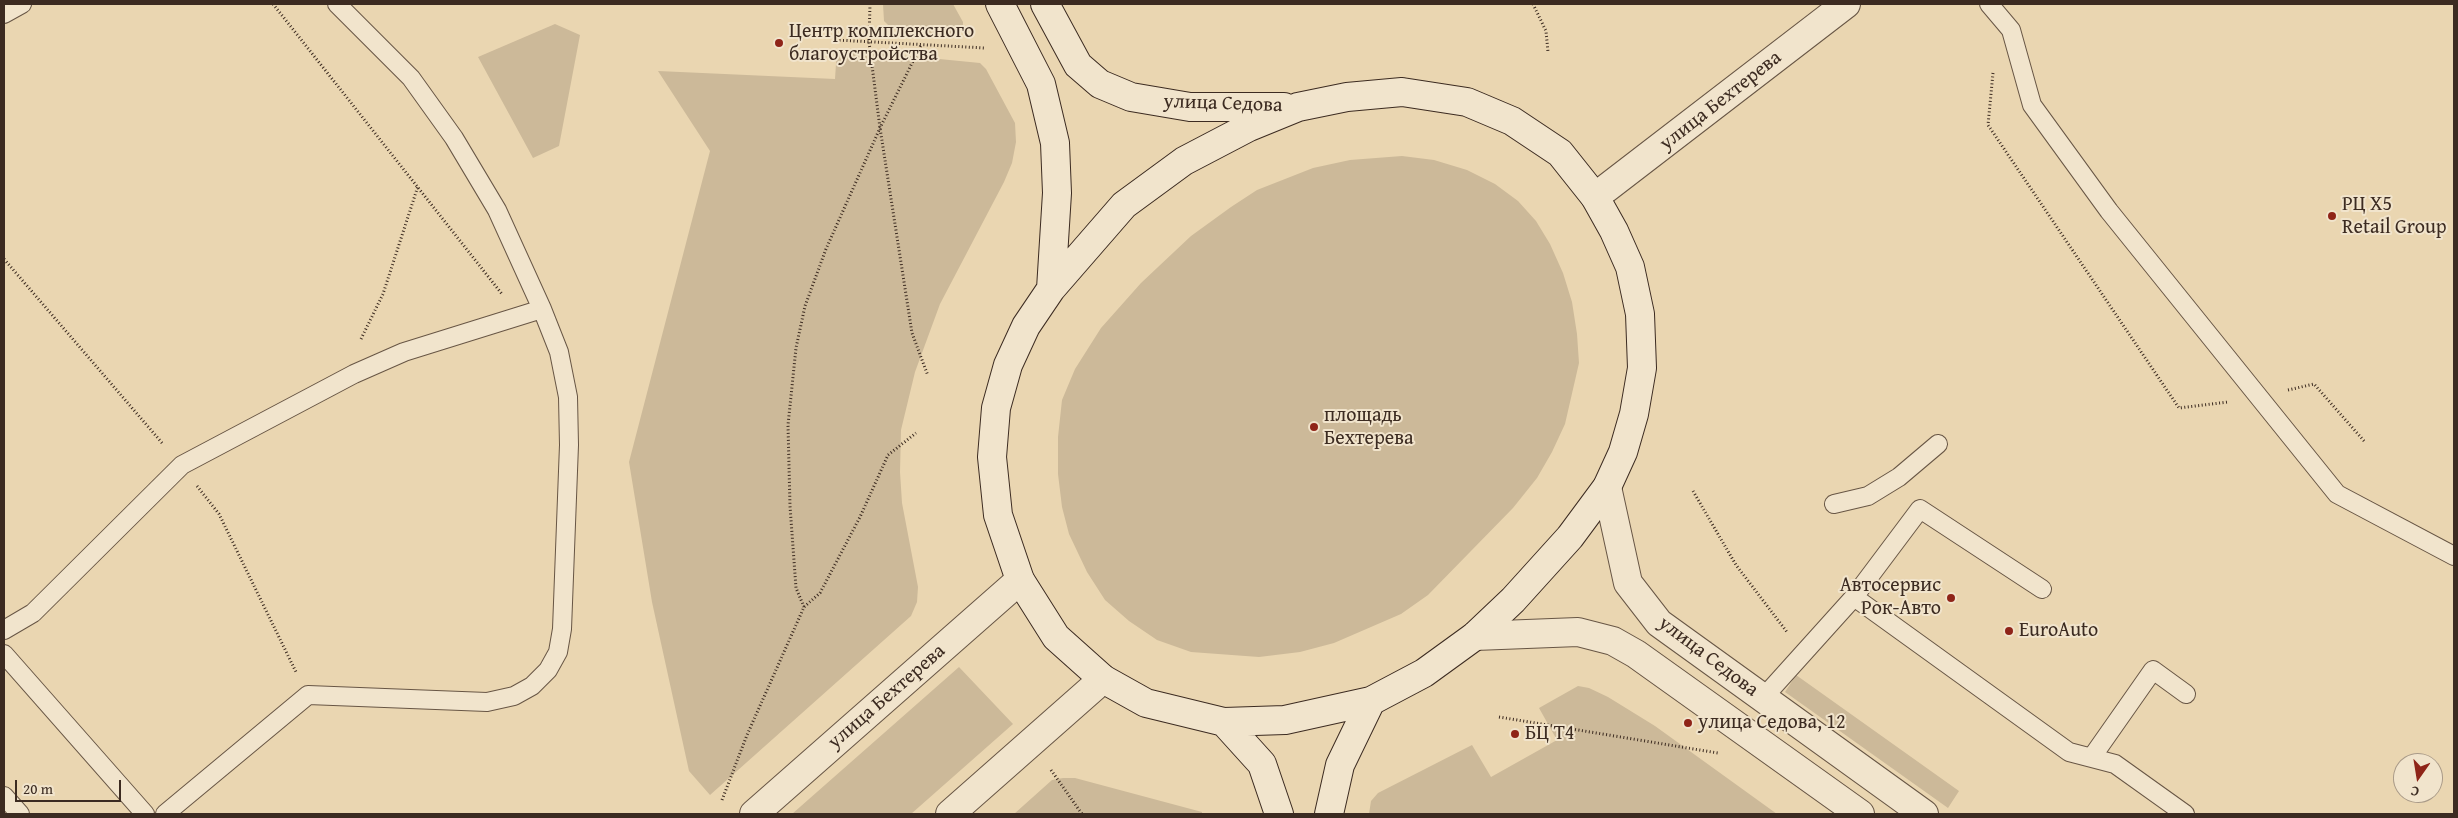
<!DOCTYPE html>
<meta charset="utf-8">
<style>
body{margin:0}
#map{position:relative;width:2458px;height:818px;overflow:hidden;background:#ead6b1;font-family:"Gentium Book Plus",serif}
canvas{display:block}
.frame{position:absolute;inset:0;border:5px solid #3c2b21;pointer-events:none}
.north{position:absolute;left:2393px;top:753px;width:50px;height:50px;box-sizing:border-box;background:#f1e4cc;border:1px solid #a99a88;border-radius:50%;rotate:193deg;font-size:14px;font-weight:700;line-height:20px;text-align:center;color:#3c2b21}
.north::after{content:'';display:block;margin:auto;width:18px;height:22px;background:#8f2418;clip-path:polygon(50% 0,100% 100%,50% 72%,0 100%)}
.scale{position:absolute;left:15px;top:780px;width:106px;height:22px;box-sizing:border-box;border:2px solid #3c2b21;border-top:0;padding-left:6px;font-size:15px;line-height:18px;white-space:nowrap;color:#3c2b21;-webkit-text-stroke:4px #f1e4cc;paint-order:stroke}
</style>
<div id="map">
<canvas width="2458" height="818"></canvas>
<div class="frame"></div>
<div class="north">С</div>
<div class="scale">20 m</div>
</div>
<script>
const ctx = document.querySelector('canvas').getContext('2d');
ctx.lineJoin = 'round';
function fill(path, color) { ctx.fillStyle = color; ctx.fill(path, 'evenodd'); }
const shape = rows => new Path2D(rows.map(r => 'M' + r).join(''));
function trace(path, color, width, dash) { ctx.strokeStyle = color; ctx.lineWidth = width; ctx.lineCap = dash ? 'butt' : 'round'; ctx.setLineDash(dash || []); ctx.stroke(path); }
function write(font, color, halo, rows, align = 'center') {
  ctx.font = font + ' "Gentium Book Plus",serif'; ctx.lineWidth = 4; ctx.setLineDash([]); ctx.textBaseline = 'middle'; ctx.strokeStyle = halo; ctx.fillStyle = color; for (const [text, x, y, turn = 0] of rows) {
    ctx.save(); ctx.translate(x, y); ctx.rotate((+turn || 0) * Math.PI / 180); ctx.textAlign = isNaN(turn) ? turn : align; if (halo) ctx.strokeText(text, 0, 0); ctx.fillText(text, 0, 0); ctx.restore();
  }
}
const green = shape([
 [883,4,953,4,963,22,963,32,953,35,892,29,884,21],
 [555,24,580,35,559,146,533,158,478,57],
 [837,49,980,63,986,69,1015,123,1016,142,1012,163,1004,182,940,304,915,372,901,430,900,472,902,503,918,587,917,602,911,616,710,795,689,771,652,602,629,462,710,151,658,71,835,79],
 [1402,156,1434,160,1467,170,1495,184,1518,201,1536,221,1550,244,1563,273,1572,302,1577,334,1579,363,1565,424,1552,452,1537,478,1513,508,1428,595,1401,614,1334,643,1300,652,1259,657,1191,652,1157,640,1129,621,1105,600,1087,572,1069,534,1062,507,1058,474,1058,437,1062,400,1075,369,1101,328,1141,283,1191,236,1231,207,1257,190,1313,168,1350,160],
 [959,667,1013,724,911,814,792,814],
 [1796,675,1959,791,1948,808,1785,692],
 [1578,686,1589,688,1608,697,1655,726,1777,814,1369,814,1371,801,1378,793,1472,745,1491,777,1557,740,1539,708],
 [1063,778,1075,778,1202,812,1202,814,1014,814,1052,780]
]);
const path = shape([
 [273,4,502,294],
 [870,4,869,42,880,128,912,333,928,376],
 [1533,4,1546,31,1548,52],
 [836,40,985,48],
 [1993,73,1988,125,2179,408,2228,402],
 [4,259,163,444],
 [361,339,383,294,418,186],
 [2288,390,2314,384,2365,442],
 [197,486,219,514,296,672],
 [1693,491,1736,565,1787,632],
 [804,607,796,588,790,506,788,425,796,348,805,306,826,249,880,128,921,45],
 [1499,717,1718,753],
 [1051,770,1082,814],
 [722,800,747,735,804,607,820,593,860,517,888,455,916,433]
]);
const service = shape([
 [1989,4,2011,30,2032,105,2109,211,2337,494,2454,556],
 [4,14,22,4],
 [1834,504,1868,496,1899,477,1938,444],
 [1854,597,2069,752,2115,764,2185,814],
 [4,630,33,613,182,465,354,374,404,352,542,309,497,210,454,138,411,78,337,4],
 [4,654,145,814],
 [1763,698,1854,597,1920,509,2042,589],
 [2092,757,2153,670,2186,694],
 [4,796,20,814],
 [165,814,308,695,487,702,514,696,532,686,548,670,558,652,562,629,569,445,568,397,559,352,542,309]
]);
const minor = shape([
 [1595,197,1846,4],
 [1607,487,1628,583,1659,623,1924,814]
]);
const tertiary = shape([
 [1475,636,1578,632,1613,641,1636,654,1860,814],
 [754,814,1020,580],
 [950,814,1103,679]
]);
const secondary = shape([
 [1000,4,1041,84,1055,143,1057,193,1051,289],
 [1045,4,1078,65,1100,84,1131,97,1190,107,1284,107],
 [1402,92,1467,102,1512,121,1560,153,1595,197,1614,231,1630,267,1640,314,1642,368,1634,414,1623,452,1607,487,1570,537,1513,600,1475,636,1424,673,1371,701,1285,720,1224,722,1146,703,1103,679,1056,637,1020,580,998,515,992,457,996,408,1008,365,1026,326,1051,289,1124,205,1184,161,1249,127,1298,107,1347,97,1402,92],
 [1224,722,1262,764,1279,814],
 [1329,814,1340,765,1371,701]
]);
const markers = [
 [779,43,5,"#8f2418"],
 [2332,216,5,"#8f2418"],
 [1314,427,5,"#8f2418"],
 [1951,598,5,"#8f2418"],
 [2009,631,5,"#8f2418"],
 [1688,723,5,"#8f2418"],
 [1515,734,5,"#8f2418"]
];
const poiNames = [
 ["Центр комплексного",789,32],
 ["благоустройства",789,55],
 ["РЦ X5",2342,205],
 ["Retail Group",2342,228],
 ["площадь",1324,416],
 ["Бехтерева",1324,439],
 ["Автосервис",1941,586,"right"],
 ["Рок-Авто",1941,609,"right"],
 ["EuroAuto",2019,631],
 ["улица Седова, 12",1698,723],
 ["БЦ Т4",1525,734]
];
const streetNames = [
 ["улица Бехтерева",1721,101,-38],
 ["улица Седова",1223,104,2],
 ["улица Седова",1708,657,37],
 ["улица Бехтерева",887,697,-41]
];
fill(green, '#ccb999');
trace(service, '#685645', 20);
trace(minor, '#685645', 30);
trace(tertiary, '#685645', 30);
trace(secondary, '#3c2b21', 30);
trace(path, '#3c2b21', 3, [1, 2.5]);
trace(service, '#f1e4cc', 18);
trace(minor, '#f1e4cc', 28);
trace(tertiary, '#f1e4cc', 28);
trace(secondary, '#f1e4cc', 28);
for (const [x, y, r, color] of markers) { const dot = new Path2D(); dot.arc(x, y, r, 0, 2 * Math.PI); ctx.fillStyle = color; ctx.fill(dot); trace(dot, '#f1e4cc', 2); }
write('20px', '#3c2b21', '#f1e4cc', poiNames, 'left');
write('20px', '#3c2b21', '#f1e4cc', streetNames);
</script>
